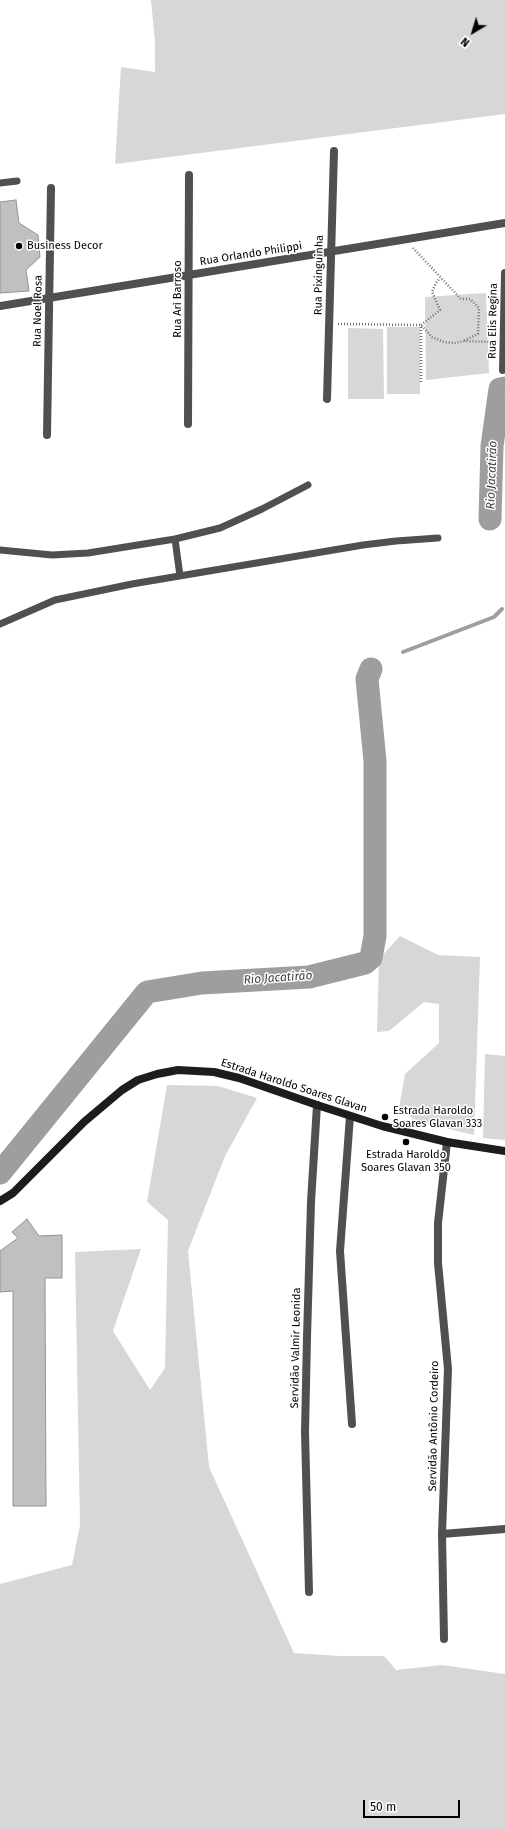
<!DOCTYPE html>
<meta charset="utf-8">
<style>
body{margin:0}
#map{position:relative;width:505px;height:1830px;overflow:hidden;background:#fff;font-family:"Fira Sans",sans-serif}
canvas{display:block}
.north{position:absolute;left:453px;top:12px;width:40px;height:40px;-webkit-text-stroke:3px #fff;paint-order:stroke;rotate:218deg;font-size:11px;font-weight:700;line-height:16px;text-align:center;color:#000}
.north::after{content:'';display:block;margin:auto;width:14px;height:18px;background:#000;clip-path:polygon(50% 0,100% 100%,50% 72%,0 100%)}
.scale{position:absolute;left:363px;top:1800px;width:97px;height:18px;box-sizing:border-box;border:2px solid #000;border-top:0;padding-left:5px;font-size:12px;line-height:14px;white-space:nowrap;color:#000;-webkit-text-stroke:3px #fff;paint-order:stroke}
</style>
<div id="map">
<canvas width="505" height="1830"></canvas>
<div class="north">N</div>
<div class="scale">50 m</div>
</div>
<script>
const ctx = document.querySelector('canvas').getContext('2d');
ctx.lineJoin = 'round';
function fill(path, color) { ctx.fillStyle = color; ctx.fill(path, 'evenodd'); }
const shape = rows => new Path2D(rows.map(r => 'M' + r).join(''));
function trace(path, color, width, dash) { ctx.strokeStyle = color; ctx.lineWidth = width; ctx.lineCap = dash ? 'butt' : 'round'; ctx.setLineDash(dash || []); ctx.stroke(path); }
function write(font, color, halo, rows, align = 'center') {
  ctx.font = font + ' "Fira Sans",sans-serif'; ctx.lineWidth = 3; ctx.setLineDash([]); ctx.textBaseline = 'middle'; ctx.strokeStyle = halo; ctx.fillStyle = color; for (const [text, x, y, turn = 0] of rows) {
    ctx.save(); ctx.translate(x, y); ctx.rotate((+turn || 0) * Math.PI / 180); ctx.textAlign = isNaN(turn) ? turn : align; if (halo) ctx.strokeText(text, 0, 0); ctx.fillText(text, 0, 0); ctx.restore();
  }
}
const green = shape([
 [151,0,505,0,505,114,115,164,121,67,155,72,155,42],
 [486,293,489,373,426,380,425,297],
 [387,327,420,327,420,394,387,394],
 [348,328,383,329,384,399,348,399],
 [400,936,438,955,480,957,474,1135,416,1121,399,1108,405,1074,439,1043,439,1004,424,1002,389,1031,377,1032,379,959],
 [485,1054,505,1056,505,1140,483,1138],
 [167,1085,218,1086,257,1098,225,1156,188,1251,209,1467,294,1653,339,1656,384,1656,396,1670,442,1665,505,1674,505,1830,0,1830,0,1584,72,1565,80,1525,75,1252,141,1249,113,1331,150,1390,165,1368,168,1220,147,1202]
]);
const stream = shape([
 [403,652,494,617,502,609]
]);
const river = shape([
 [490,519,492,446,500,389,505,388],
 [0,1173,147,992,202,983,309,977,365,963,371,958,375,936,375,761,367,679,371,669]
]);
const building = shape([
 [16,200,19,223,38,235,40,257,26,270,29,291,0,293,0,202,16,200],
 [27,1219,39,1236,62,1235,62,1278,45,1278,46,1506,13,1506,13,1291,0,1292,0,1251,18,1238,12,1232,27,1219]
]);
const path = shape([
 [413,248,461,299,470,299,479,308,478,334,463,341],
 [338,324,421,325,432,337,444,342,455,343,463,341,494,342],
 [421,382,421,325,440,310,432,292,436,283,440,278]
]);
const lane = shape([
 [0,183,17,181],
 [175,539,180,576],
 [0,550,52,555,88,553,175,539,220,528,262,509,308,485],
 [0,624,55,600,132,584,363,545,396,541,438,538]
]);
const street = shape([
 [505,273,503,370,505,369],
 [0,306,505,223],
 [327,399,334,151],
 [188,424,189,175],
 [47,435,51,188],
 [350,1116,340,1251,352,1424],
 [442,1534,505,1529],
 [309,1592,305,1432,307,1337,311,1202,317,1105],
 [444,1639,442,1534,448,1369,438,1263,438,1223,447,1142]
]);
const secondary = shape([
 [0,1201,13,1193,84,1122,122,1090,138,1080,157,1074,178,1070,214,1072,239,1078,317,1105,382,1126,447,1142,505,1151]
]);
const markers = [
 [19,246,4,"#000"],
 [385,1117,4,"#000"],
 [406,1142,4,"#000"]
];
const poiNames = [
 ["Business Decor",27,246],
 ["Estrada Haroldo",393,1111],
 ["Soares Glavan 333",393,1124],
 ["Estrada Haroldo",406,1155,"center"],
 ["Soares Glavan 350",406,1168,"center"]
];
const streetNames = [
 ["Rua Orlando Philippi",251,254,-9],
 ["Rua Pixinguinha",319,275,-89],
 ["Rua Ari Barroso",178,299,-90],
 ["Rua Noel Rosa",38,311,-89],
 ["Rua Elis Regina",493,321,-89],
 ["Estrada Haroldo Soares Glavan",294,1086,18],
 ["Servidão Valmir Leonida",296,1348,-89],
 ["Servidão Antônio Cordeiro",434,1426,-89]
];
const waterNames = [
 ["Rio Jacatirão",492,475,-88],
 ["Rio Jacatirão",278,978,-4]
];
fill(green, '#d7d7d7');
trace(stream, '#9e9e9e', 4);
trace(river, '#9e9e9e', 23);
fill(building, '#c0c0c0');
trace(building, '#949494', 1);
trace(path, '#727272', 2.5, [1, 2]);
trace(lane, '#505050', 7);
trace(street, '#505050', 8);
trace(secondary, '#1d1d1d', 8);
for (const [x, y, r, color] of markers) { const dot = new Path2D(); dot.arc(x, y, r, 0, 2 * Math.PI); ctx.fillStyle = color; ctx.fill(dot); trace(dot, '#fff', 1.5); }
write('11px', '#000', '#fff', poiNames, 'left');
write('11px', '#000', '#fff', streetNames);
write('italic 12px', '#3f3f3f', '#fff', waterNames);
</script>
